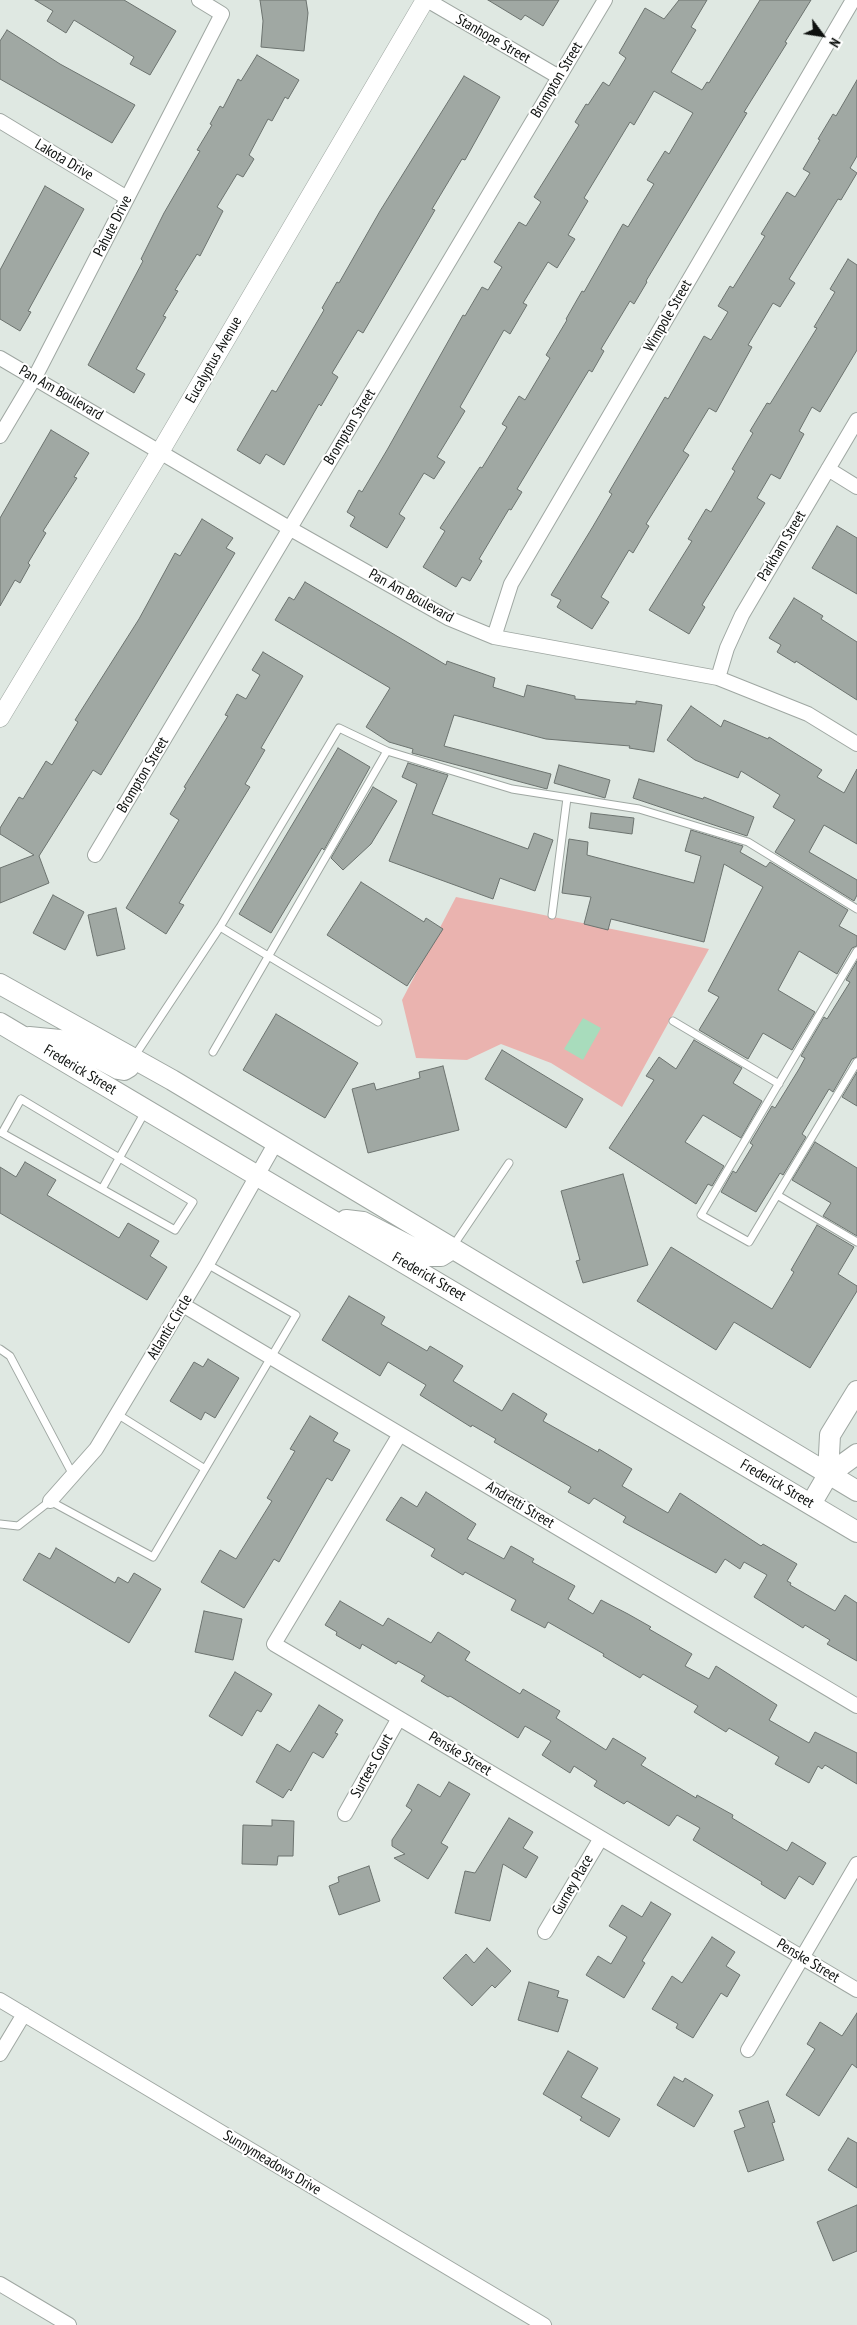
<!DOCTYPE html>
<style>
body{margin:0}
#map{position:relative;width:857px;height:2325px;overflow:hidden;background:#dfe8e2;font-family:"PT Sans Narrow",sans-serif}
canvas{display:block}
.north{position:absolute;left:797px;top:10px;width:50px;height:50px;-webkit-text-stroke:4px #fff;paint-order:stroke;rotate:121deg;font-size:14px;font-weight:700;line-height:20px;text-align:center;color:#0e110f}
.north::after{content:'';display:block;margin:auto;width:18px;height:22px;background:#0e110f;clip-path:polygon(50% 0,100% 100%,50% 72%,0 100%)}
</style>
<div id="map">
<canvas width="857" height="2325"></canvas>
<div class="north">N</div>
</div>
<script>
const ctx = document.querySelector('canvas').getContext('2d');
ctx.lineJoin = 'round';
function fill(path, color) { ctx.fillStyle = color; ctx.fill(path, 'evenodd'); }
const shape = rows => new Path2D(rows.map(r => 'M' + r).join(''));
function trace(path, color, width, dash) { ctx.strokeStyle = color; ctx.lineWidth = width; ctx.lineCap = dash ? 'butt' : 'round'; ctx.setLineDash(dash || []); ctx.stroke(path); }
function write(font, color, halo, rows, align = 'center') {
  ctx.font = font + ' "PT Sans Narrow",sans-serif'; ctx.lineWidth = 4; ctx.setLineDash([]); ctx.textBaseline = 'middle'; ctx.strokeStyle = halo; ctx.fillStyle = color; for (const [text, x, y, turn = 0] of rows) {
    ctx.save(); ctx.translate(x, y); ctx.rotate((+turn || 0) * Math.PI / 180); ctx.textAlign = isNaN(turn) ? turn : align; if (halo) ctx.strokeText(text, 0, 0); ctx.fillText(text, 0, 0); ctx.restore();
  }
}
const green = shape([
 [456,897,709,949,622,1107,551,1063,501,1044,467,1060,416,1058,402,1000]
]);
const water = shape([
 [583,1018,601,1028,583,1060,564,1049]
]);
const building = shape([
 [35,0,124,0,176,31,150,75,130,64,134,57,74,20,66,33,47,21,53,11,35,0],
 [260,0,306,0,308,13,304,51,261,47,263,21,260,0],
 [488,0,559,0,543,26,525,15,521,20,488,0],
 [679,0,707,0,691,27,696,30,671,72,702,90,707,82,709,83,760,0,811,0,785,42,787,43,744,112,747,113,646,281,647,282,634,304,630,301,601,349,604,351,592,372,589,370,517,489,522,492,511,510,509,509,479,559,482,561,470,581,462,577,456,587,423,567,445,531,440,528,480,467,482,468,507,427,502,424,519,396,525,400,550,358,546,355,567,320,566,319,582,291,584,292,623,224,628,227,654,184,647,180,665,151,669,154,693,113,654,91,634,125,630,122,584,198,588,201,568,235,575,239,557,268,548,262,523,303,527,305,510,334,504,330,460,407,465,411,437,457,445,462,434,479,424,473,399,514,405,518,387,548,350,526,355,517,347,512,359,490,362,492,387,450,463,315,465,316,482,287,488,290,502,267,494,262,519,222,526,226,541,202,534,197,579,125,575,122,586,104,588,105,603,82,609,86,626,58,619,53,645,8,664,19,679,0],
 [7,30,60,64,135,105,112,143,0,79,0,41,7,30],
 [257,55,299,80,288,99,285,97,272,121,268,119,249,155,254,159,243,177,237,174,217,207,223,211,200,256,197,254,175,290,178,291,163,316,166,317,136,369,145,374,134,393,88,365,143,261,141,259,164,213,200,151,197,150,212,125,210,124,220,106,223,108,238,79,241,81,257,55],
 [464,76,500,97,465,160,462,159,432,209,435,210,363,333,358,330,332,373,338,377,321,406,319,404,284,465,266,454,260,464,237,450,272,390,276,392,324,310,322,308,337,282,339,283,380,211,464,76],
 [857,80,857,156,850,168,857,173,841,200,838,199,789,279,795,283,780,307,773,303,748,345,752,347,716,412,709,408,683,451,689,455,646,524,649,526,633,553,629,550,601,597,609,602,592,629,557,607,561,600,551,595,592,528,612,494,609,492,665,397,668,399,704,336,711,340,728,312,718,306,730,286,733,288,765,236,761,234,787,192,795,197,810,173,803,169,820,140,818,139,833,114,836,116,857,80],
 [45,186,84,209,28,311,31,312,20,331,0,319,0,270,45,186],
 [848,259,857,265,857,350,820,412,812,407,799,431,804,434,780,479,771,474,757,498,765,503,702,605,705,607,689,634,649,610,692,541,688,539,706,509,711,512,735,471,732,469,753,433,750,431,767,403,770,404,817,328,814,327,835,292,830,289,848,259],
 [51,430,89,453,74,477,77,478,43,531,46,533,28,563,30,565,20,583,15,580,0,606,0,518,51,430],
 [202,519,233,538,226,548,235,553,101,775,93,770,39,856,49,883,0,903,0,868,34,855,0,834,0,828,19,797,23,799,46,761,52,765,78,722,75,720,139,619,175,553,180,556,202,519],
 [837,526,857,538,857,594,812,568,837,526],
 [305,582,446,665,447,661,495,678,493,687,524,697,527,685,575,696,575,699,636,704,636,701,662,705,654,752,629,748,630,746,546,739,454,715,444,746,551,774,547,789,412,753,413,749,389,742,366,727,390,688,275,620,289,597,294,600,305,582],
 [794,598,823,616,821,619,857,642,857,700,796,661,795,663,777,652,781,645,769,638,794,598],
 [263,652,303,676,261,748,265,750,245,784,250,787,179,903,184,905,166,934,126,908,179,820,170,814,186,788,184,787,228,716,225,715,237,694,246,699,260,675,252,670,263,652],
 [691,706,721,727,724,720,768,739,769,737,822,770,817,777,844,793,857,769,857,844,824,825,809,852,857,880,857,895,854,901,775,852,795,820,773,807,780,795,741,771,738,778,695,760,667,740,691,706],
 [338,748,370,767,324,850,322,848,271,933,239,914,338,748],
 [408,763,448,775,432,814,528,849,534,833,553,840,535,891,500,878,493,899,389,861,417,784,402,777,408,763],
 [559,765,610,780,605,798,554,783,559,765],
 [639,779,703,799,704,797,754,817,747,836,633,798,639,779],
 [373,787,397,801,371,844,343,870,331,858,373,787],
 [591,813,634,818,632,834,589,828,591,813],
 [691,830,743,846,740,852,766,867,770,862,848,910,839,926,857,936,857,946,852,948,837,974,799,951,778,990,815,1012,792,1050,763,1033,748,1059,699,1030,719,997,708,991,763,887,724,864,704,942,611,919,608,930,584,924,591,897,562,893,569,839,588,842,587,855,694,883,701,856,685,851,691,830],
 [361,882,424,922,426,918,443,929,407,986,327,935,361,882],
 [53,895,84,912,65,950,33,933,53,895],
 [116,908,125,949,97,956,88,915,116,908],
 [857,961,857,1057,852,1059,833,1092,829,1089,802,1134,806,1137,783,1175,780,1173,756,1212,721,1192,733,1171,736,1173,753,1145,750,1143,772,1106,775,1108,799,1069,805,1058,801,1056,824,1017,827,1019,850,982,846,980,857,961],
 [276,1014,358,1063,325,1118,243,1070,276,1014],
 [694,1040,742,1068,733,1083,762,1101,741,1138,703,1115,685,1142,724,1166,712,1186,708,1184,696,1204,609,1148,654,1080,646,1076,659,1057,676,1069,694,1040],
 [502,1050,583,1099,566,1128,485,1079,502,1050],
 [443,1066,459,1130,368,1153,352,1089,374,1083,376,1090,420,1078,419,1072,443,1066],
 [857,1072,857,1106,842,1097,857,1072],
 [815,1142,857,1168,857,1236,823,1216,831,1203,792,1180,815,1142],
 [25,1162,56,1180,47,1195,119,1238,128,1223,159,1241,150,1256,167,1267,147,1300,0,1213,0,1167,16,1177,25,1162],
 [623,1174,648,1265,583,1283,576,1261,580,1260,561,1191,623,1174],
 [817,1225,854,1247,838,1274,857,1286,857,1291,810,1368,734,1322,716,1350,637,1301,671,1247,772,1309,794,1272,791,1270,817,1225],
 [349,1296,385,1317,381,1324,427,1351,430,1346,463,1366,453,1381,502,1411,513,1393,547,1414,543,1421,598,1452,599,1449,632,1469,622,1486,668,1513,680,1493,761,1546,763,1544,797,1564,787,1581,791,1583,790,1585,835,1611,845,1595,857,1603,857,1661,827,1644,830,1640,805,1625,803,1628,754,1597,767,1575,744,1562,740,1569,725,1559,716,1573,623,1522,626,1517,594,1498,589,1504,568,1492,571,1487,494,1442,496,1439,472,1425,471,1427,420,1395,426,1385,388,1362,380,1376,322,1340,349,1296],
 [208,1359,239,1378,215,1418,205,1412,201,1420,170,1401,194,1362,203,1367,208,1359],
 [310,1416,338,1433,333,1441,350,1450,332,1481,327,1478,279,1562,274,1559,244,1608,201,1582,220,1550,236,1559,272,1501,267,1498,295,1451,290,1449,310,1416],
 [426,1492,476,1524,467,1539,504,1559,511,1546,534,1559,532,1562,575,1586,568,1599,593,1614,601,1600,628,1614,651,1627,649,1629,692,1654,685,1666,709,1679,716,1666,777,1705,769,1720,809,1743,815,1732,857,1753,857,1784,825,1765,822,1769,818,1766,809,1783,775,1764,779,1757,729,1728,726,1732,694,1712,698,1706,643,1674,640,1678,603,1656,604,1654,548,1622,545,1628,511,1610,516,1600,465,1572,463,1575,431,1556,435,1549,386,1520,401,1497,417,1507,426,1492],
 [56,1548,115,1583,118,1577,128,1583,134,1573,161,1589,129,1643,23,1580,39,1553,50,1559,56,1548],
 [340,1601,383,1626,388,1618,431,1643,438,1632,470,1652,465,1660,520,1694,523,1689,560,1711,556,1718,606,1750,613,1738,646,1758,641,1765,696,1798,697,1795,733,1815,732,1818,787,1851,792,1842,826,1863,813,1885,799,1876,785,1899,761,1884,762,1882,693,1840,700,1828,677,1815,669,1826,627,1801,624,1804,594,1786,597,1781,574,1766,570,1773,542,1755,551,1741,525,1726,518,1738,450,1696,448,1697,421,1681,425,1676,398,1661,396,1664,362,1644,360,1649,336,1635,337,1632,325,1625,340,1601],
 [204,1611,242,1619,233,1660,195,1652,204,1611],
 [235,1672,272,1694,261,1712,257,1710,242,1736,209,1716,235,1672],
 [319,1705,343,1720,335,1733,338,1734,323,1758,313,1752,291,1791,289,1789,283,1798,256,1782,277,1744,290,1752,319,1705],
 [449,1782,470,1794,441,1843,448,1847,428,1879,394,1858,405,1854,392,1846,392,1840,412,1810,406,1806,418,1784,440,1797,449,1782],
 [509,1818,533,1832,523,1848,538,1857,526,1878,503,1864,490,1921,455,1913,465,1871,475,1873,509,1818],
 [272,1820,294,1821,293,1856,278,1856,277,1865,242,1864,243,1825,272,1826,272,1820],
 [369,1866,380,1901,339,1915,329,1886,339,1882,338,1877,369,1866],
 [651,1902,671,1914,642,1961,645,1963,624,1998,586,1975,598,1956,611,1964,627,1937,609,1926,622,1905,642,1917,651,1902],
 [712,1937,735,1952,726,1966,740,1975,727,1997,721,1993,693,2038,676,2028,678,2024,652,2009,672,1976,682,1983,712,1937],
 [487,1948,511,1971,495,1988,492,1985,472,2006,443,1978,466,1954,474,1963,487,1948],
 [529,1982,559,1991,557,1997,568,2000,558,2032,518,2020,529,1982],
 [857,2013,857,2068,852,2064,819,2116,786,2095,815,2049,807,2044,820,2022,842,2036,857,2013],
 [568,2051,598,2068,581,2097,620,2119,609,2137,580,2120,582,2117,543,2094,568,2051],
 [674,2077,683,2082,685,2078,713,2095,694,2127,657,2105,674,2077],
 [768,2101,775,2122,772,2123,784,2160,748,2172,734,2131,745,2127,739,2111,768,2101],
 [848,2138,857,2143,857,2188,828,2170,848,2138],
 [857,2205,857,2251,833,2261,817,2222,857,2205]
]);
const service = shape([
 [552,915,567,798],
 [220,927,378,1022],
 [857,951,701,1215,749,1242,857,1062],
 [673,1021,779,1084],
 [213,1052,387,751],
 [134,1057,220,927,339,728,387,751,512,789,639,809,748,842,857,909],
 [21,1099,193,1202,175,1230,2,1133,21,1099],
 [102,1189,146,1110],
 [777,1195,857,1242],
 [453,1246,509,1163],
 [0,1349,10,1356,73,1475],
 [117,1414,205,1469],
 [0,1524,18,1526,50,1501,153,1557,296,1315,207,1264]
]);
const minor = shape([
 [427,0,559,77],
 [0,121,127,198],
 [0,358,289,528,448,618,494,637,718,678,808,714,857,744],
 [0,436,35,377,222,14,199,0],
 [828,469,857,487],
 [494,637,511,584,853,0],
 [718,678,727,648,742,615,857,420],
 [95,855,605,0],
 [183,1305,857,1706],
 [400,1434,274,1644,857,1990],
 [50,1501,96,1449,207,1264,275,1144],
 [345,1814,399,1718],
 [545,1932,601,1838],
 [0,2000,544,2325],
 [748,2050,857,1864],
 [0,2054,24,2014],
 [0,2284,69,2325]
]);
const tertiary = shape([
 [0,718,160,452,425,0]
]);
const secondary = shape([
 [0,984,172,1080,857,1491],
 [0,1023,857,1532],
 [29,1037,60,1040,70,1043,118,1069,124,1070,129,1067,134,1058],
 [346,1220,363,1222,429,1256,441,1256,452,1249],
 [828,1475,830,1435,857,1391],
 [811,1504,828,1475,857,1454]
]);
const streetNames = [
 ["Stanhope Street",493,39,30],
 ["Brompton Street",557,80,-59],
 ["Lakota Drive",64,160,31],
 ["Pahute Drive",113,226,-63],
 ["Wimpole Street",668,316,-60],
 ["Eucalyptus Avenue",214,360,-60],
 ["Pan Am Boulevard",61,393,30],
 ["Brompton Street",350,427,-59],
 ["Parkham Street",782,546,-59],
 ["Pan Am Boulevard",411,596,29],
 ["Brompton Street",143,775,-59],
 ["Frederick Street",80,1070,31],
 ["Frederick Street",429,1277,30],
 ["Atlantic Circle",170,1327,-59],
 ["Frederick Street",777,1484,30],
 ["Andretti Street",520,1505,31],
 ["Penske Street",460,1754,31],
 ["Surtees Court",372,1766,-61],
 ["Gurney Place",573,1885,-60],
 ["Penske Street",808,1961,31],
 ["Sunnymeadows Drive",272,2163,31]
];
fill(green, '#eab3af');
fill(water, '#a8dcbc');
fill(building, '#a0a8a3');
trace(building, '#6c736f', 1);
trace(service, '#9fa7a2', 9);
trace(minor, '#9fa7a2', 16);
trace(tertiary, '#9fa7a2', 19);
trace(secondary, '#9fa7a2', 22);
trace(service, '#fff', 7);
trace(minor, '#fff', 14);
trace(tertiary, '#fff', 18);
trace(secondary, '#fff', 20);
write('15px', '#0e110f', '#fff', streetNames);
</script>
